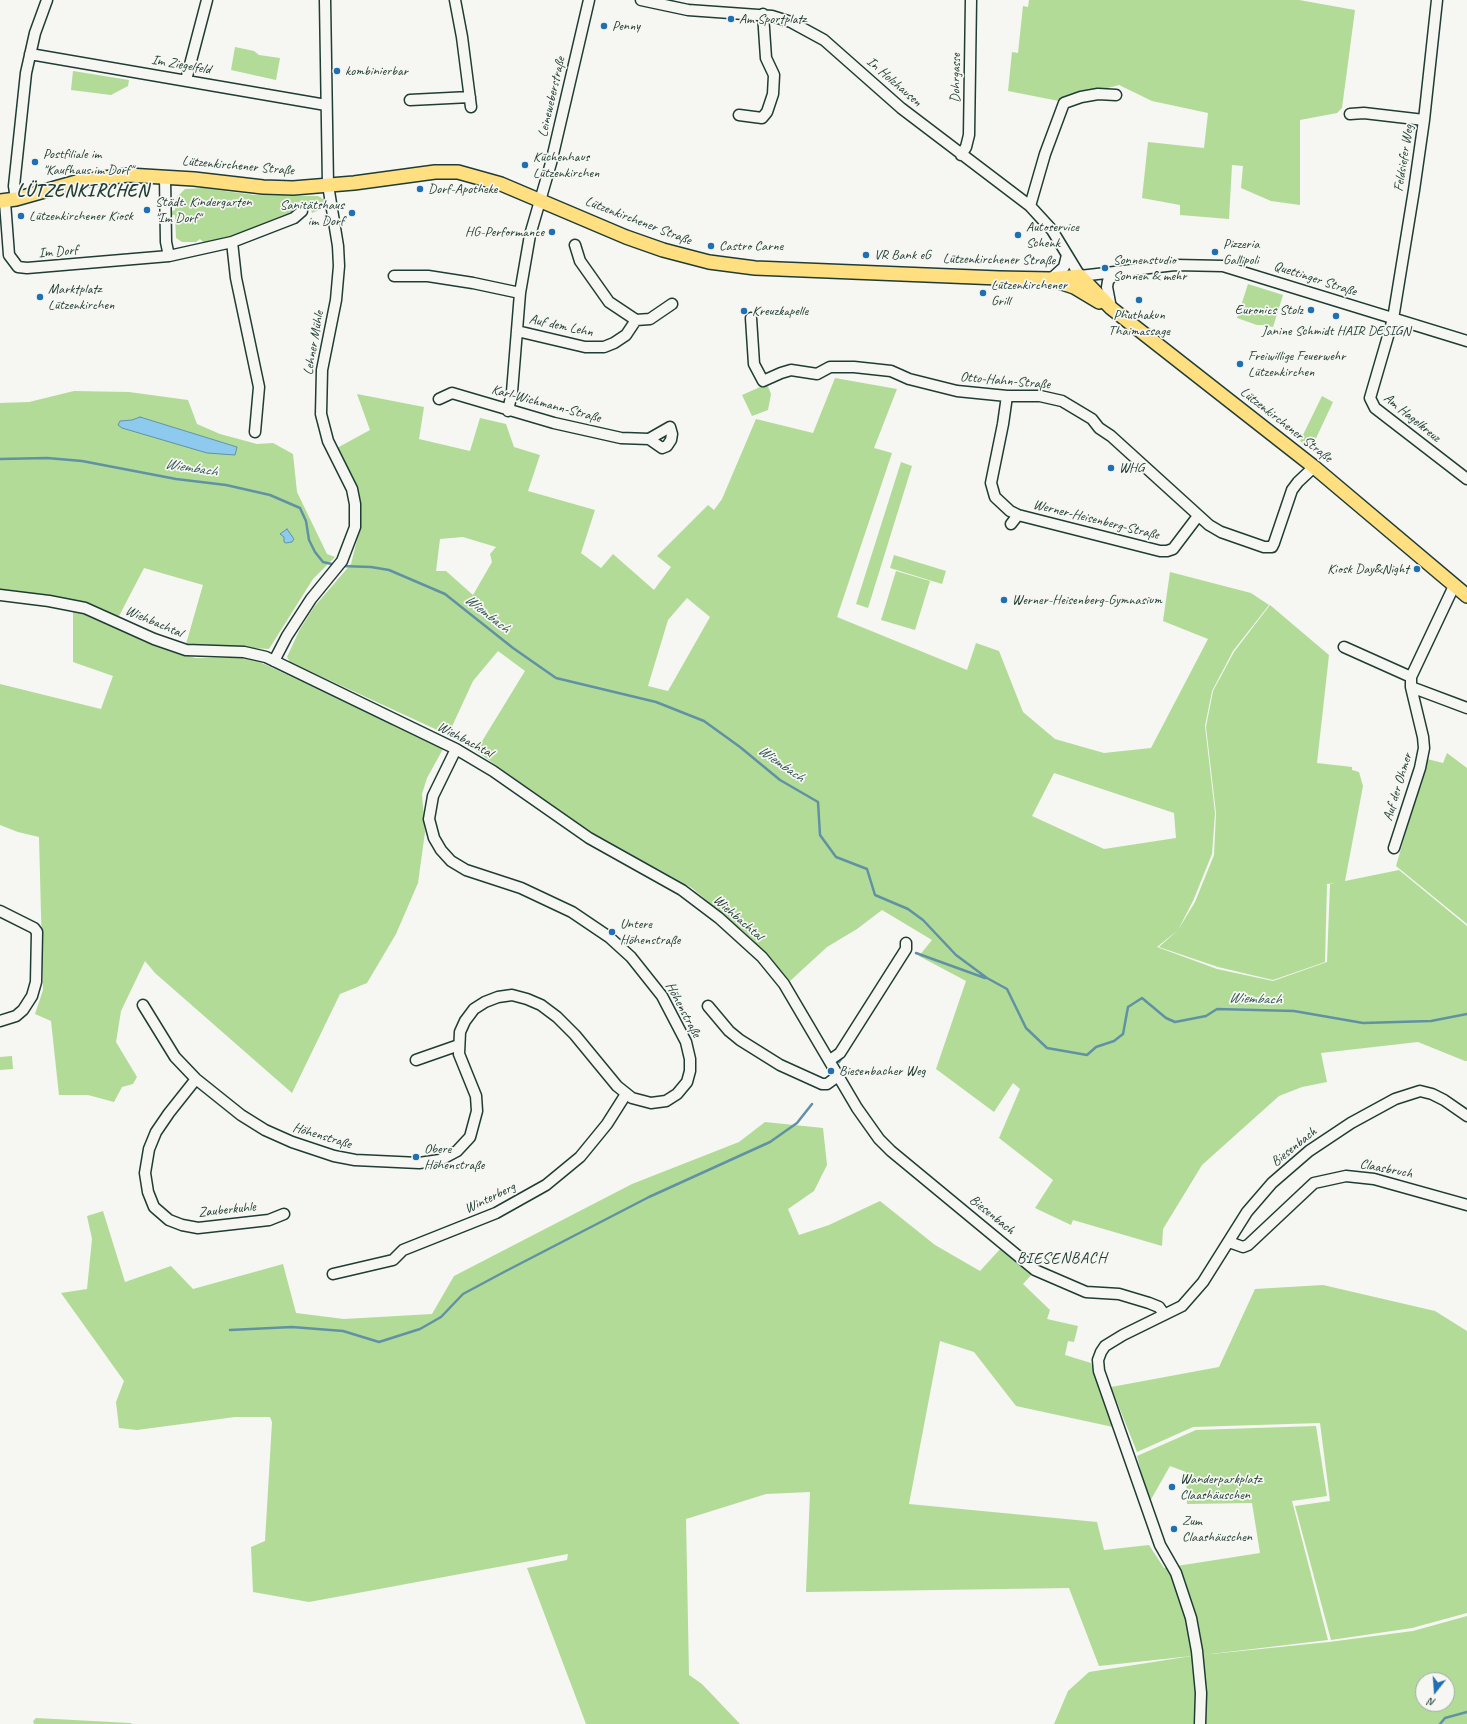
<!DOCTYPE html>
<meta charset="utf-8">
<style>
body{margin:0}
#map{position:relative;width:1467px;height:1724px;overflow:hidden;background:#f6f6f2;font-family:Caveat,sans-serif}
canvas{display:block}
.north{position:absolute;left:1415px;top:1672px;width:40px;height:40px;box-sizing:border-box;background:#f6f6f2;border:1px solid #a0aca6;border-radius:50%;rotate:197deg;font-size:11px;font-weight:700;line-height:16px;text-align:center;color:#1f3d34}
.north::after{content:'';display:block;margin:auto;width:14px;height:18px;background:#1f6fb2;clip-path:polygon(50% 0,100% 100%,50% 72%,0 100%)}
</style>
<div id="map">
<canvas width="1467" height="1724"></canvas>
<div class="north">N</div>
</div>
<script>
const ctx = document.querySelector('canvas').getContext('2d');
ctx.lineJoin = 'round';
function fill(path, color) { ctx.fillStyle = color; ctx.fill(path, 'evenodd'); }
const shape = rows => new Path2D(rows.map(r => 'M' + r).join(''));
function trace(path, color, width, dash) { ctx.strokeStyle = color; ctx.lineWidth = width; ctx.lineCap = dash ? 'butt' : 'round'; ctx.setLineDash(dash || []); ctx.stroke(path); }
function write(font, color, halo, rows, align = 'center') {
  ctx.font = font + ' Caveat,sans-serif'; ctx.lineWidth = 3.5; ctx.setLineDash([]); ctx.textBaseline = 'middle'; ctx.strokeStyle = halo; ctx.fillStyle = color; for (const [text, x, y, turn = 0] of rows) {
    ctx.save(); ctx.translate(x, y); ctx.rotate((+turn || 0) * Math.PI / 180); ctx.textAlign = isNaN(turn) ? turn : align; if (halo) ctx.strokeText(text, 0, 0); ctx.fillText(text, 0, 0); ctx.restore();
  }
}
const green = shape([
 [1029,0,1299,0,1355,10,1342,108,1337,113,1300,120,1300,205,1271,201,1241,188,1243,166,1232,165,1229,219,1180,215,1180,205,1142,198,1148,142,1204,148,1208,113,1152,101,1119,85,1059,101,1008,91,1012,52,1018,53,1023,6,1028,7],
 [235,47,254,51,259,55,280,58,276,80,231,70],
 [73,71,129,80,128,86,111,95,71,90],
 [203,188,254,195,318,196,323,199,326,207,312,213,309,204,298,202,290,215,249,231,204,243,200,239,196,242,182,242,176,238,175,215,172,215,172,211,175,210,177,197,185,189],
 [1248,284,1283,295,1273,327,1263,325,1257,325,1237,318],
 [835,378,897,389,874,448,892,453,837,617,967,670,976,643,999,651,1023,712,1055,739,1104,753,1151,748,1208,639,1163,621,1170,572,1251,593,1269,605,1233,651,1212,691,1205,726,1215,813,1212,854,1193,901,1178,930,1157,947,1217,969,1273,981,1327,962,1330,884,1335,883,1327,884,1325,962,1273,980,1218,967,1159,947,1178,930,1195,902,1214,855,1216,813,1206,727,1213,691,1234,652,1270,605,1329,655,1317,763,1352,767,1352,770,1359,772,1363,786,1345,881,1399,870,1467,926,1467,1061,1465,1061,1418,1042,1321,1053,1327,1082,1302,1087,1279,1096,1202,1165,1163,1229,1162,1246,1073,1220,1071,1225,1035,1208,1053,1180,999,1138,1020,1089,1013,1083,994,1112,936,1069,966,981,919,956,932,940,882,910,857,929,827,947,790,981,745,933,692,888,586,829,476,751,525,671,498,651,473,681,448,735,290,662,287,657,299,631,314,607,351,564,358,536,360,503,337,448,370,430,357,394,424,407,419,439,470,451,480,418,506,424,514,447,540,455,528,491,595,510,581,553,601,568,613,554,654,590,671,567,657,556,708,505,714,510,722,499,756,419,813,433],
 [463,537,496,547,490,554,492,562,473,595,446,571,436,571,440,539],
 [687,598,710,617,668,691,648,686,668,620],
 [1054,773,1174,813,1176,838,1104,849,1032,816],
 [767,384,771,394,768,410,752,416,742,395],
 [74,391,129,392,188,400,197,424,220,434,257,444,273,443,293,454,297,492,327,554,335,557,313,579,269,649,186,644,203,585,144,568,118,618,63,598,0,589,0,403,29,402],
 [140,417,201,436,237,447,156,437,122,428,120,421,132,420],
 [1322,396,1333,402,1311,449,1300,441],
 [901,462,912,466,868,608,856,604],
 [894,555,946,571,942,584,890,568],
 [896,571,930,581,915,630,881,620],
 [73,610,106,622,156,644,195,658,249,658,262,663,442,746,443,749,427,778,422,794,425,832,418,883,396,934,367,983,340,994,292,1093,155,973,145,961,121,1011,116,1042,137,1077,133,1084,122,1087,114,1102,88,1095,59,1095,51,1021,35,1014,43,990,39,837,18,832,0,825,0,684,101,709,113,676,73,662],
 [1447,753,1467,768,1467,924,1396,866,1427,759,1443,763],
 [12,1056,13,1069,0,1070,0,1057],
 [765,1122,823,1128,827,1165,814,1191,788,1209,799,1235,829,1225,880,1201,935,1245,980,1271,1002,1247,1033,1273,1023,1284,1050,1310,1047,1319,1078,1326,1074,1342,1068,1341,1065,1355,1091,1363,1113,1427,1016,1406,974,1352,940,1341,909,1504,1097,1522,1104,1550,1149,1545,1164,1568,1260,1553,1252,1503,1187,1504,1186,1472,1170,1466,1149,1503,1137,1456,1196,1430,1316,1426,1327,1496,1292,1501,1328,1640,1202,1655,1329,1642,1413,1631,1467,1616,1467,1724,1203,1724,1196,1696,1196,1724,1054,1724,1068,1691,1089,1672,1192,1656,1099,1666,1069,1588,806,1592,810,1492,766,1494,686,1519,689,1675,702,1684,740,1724,586,1724,527,1568,567,1560,568,1554,309,1602,253,1592,251,1547,265,1541,272,1422,270,1417,235,1417,137,1430,119,1428,116,1402,124,1381,61,1293,87,1289,92,1239,87,1216,103,1211,125,1282,171,1266,193,1289,283,1264,296,1313,344,1319,432,1314,454,1276,632,1184,739,1142],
 [1423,1680,1447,1680,1447,1704,1423,1704],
 [1323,1285,1435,1311,1467,1331,1467,1613,1412,1628,1331,1640,1295,1506,1330,1501,1320,1423,1193,1427,1137,1452,1111,1387,1219,1367,1255,1289],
 [36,1718,130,1723,133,1724,34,1724,33,1721]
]);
const water = shape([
 [140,417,237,447,235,455,207,453,122,428,118,425,120,421,132,420,140,417],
 [287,529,294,539,292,542,286,543,284,542,284,537,280,534,287,529]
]);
const stream = shape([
 [0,459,47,458,82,461,176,479,226,485,270,495,300,508,306,521,309,540,315,552,323,562,336,565],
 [341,566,371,567,389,570,445,594,513,648,556,678,656,702,704,721,740,747,780,780,818,802,820,835,836,857,867,869,875,895,908,909,923,920,956,955,987,978,1007,989,1026,1028,1047,1048,1087,1055,1096,1047,1114,1041,1123,1034,1128,1007,1142,998,1166,1018,1175,1022,1206,1016,1217,1009,1294,1011,1363,1023,1431,1021,1467,1014],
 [260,660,392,724],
 [916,953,985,978],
 [839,1062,843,1056],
 [230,1330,292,1327,343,1331,379,1342,420,1329,441,1317,463,1294,504,1272,649,1197,770,1142,797,1123,812,1104],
 [1440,1724,1445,1718,1467,1712]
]);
const minor = shape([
 [455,0,462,37,471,107],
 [641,0,688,10,772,16,791,22,824,40,901,108,1030,206,1052,230,1080,276,1175,265,1223,266,1467,341],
 [1437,0,1424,120,1414,190,1393,319,1370,398,1375,408,1467,479],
 [30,54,326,105],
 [186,80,207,0],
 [410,100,470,97],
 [1350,114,1364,113,1424,120],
 [739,115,762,118,767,112,773,94,774,75,766,58,763,14],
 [961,155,966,147,969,135,971,0],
 [165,177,166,242,169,256],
 [16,199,14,186,26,73,35,33,47,0],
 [5,202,9,255,18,267,27,268,169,256,232,242,294,218,302,211],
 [1030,206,1045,154,1064,103,1081,97,1098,94,1116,95],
 [232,242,236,278,259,387,255,432],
 [575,245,580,261,609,302,636,320],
 [394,276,428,276,473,283,520,293],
 [1051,279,1064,267,1067,255],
 [1111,308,1107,287,1108,281,1115,273],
 [751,318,754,364,763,381,781,373,791,370,817,374,830,367,854,367,891,371,909,379,957,391,1007,396,1040,396,1062,401,1092,419,1099,428,1111,436,1209,525,1221,532,1264,547,1272,547,1274,543,1292,490,1298,482,1314,467],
 [517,331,585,347,604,347,614,343,626,335,636,320,650,319,672,304],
 [1007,396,1003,424,991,483,995,497,1010,511,1018,515,1160,551,1167,551,1173,549,1198,516],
 [439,399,452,393,554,423,621,438,649,439,662,448,667,446,671,440,672,434,670,427,649,439],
 [508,411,512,392,520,293,530,235,551,163,589,0],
 [1011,524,1018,515],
 [0,595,49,601,85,608,154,639,186,650,244,652,266,657,456,749,493,771,589,838,682,890,719,918,762,957,784,984,857,1108,879,1139,891,1151,1035,1270,1086,1292,1119,1294,1149,1303,1159,1307,1164,1314],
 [1344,647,1411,677],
 [274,661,287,636,311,599,342,561,355,527,355,504,352,489,328,441,321,414,322,370,336,300,339,266,338,246,328,185,325,0],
 [1411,687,1467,708],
 [1394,848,1420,768,1424,748,1423,737,1411,687,1411,677,1454,586],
 [0,911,34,928,37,932,36,982,32,996,23,1010,16,1016,0,1021],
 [143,1005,175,1057,196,1079,241,1115,265,1130,292,1142,334,1156,355,1160,419,1163,440,1160,457,1151,470,1137,477,1111,476,1096,459,1054,460,1032,465,1021,474,1009,485,1002,498,997,512,995,527,999,541,1005,557,1017,575,1035,617,1086,632,1098,651,1103,666,1101,677,1094,687,1082,690,1071,690,1059,686,1042,662,996,631,957,609,937,572,912,521,888,466,870,451,861,441,850,434,838,429,819,433,796,456,749],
 [708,1006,729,1031,740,1040,780,1065,822,1084,827,1084,838,1076],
 [416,1060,459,1045],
 [830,1060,840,1053,906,949,906,943],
 [196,1079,169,1113,156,1132,149,1149,145,1173,148,1192,154,1207,169,1220,182,1225,198,1228,269,1220,284,1214],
 [1229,1242,1243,1247,1248,1245,1314,1183,1346,1176,1374,1179,1467,1205],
 [333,1274,393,1260,403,1250,496,1213,546,1185,580,1157,607,1124,626,1094],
 [1200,1724,1201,1693,1197,1651,1191,1618,1176,1573,1160,1545,1099,1371,1098,1360,1101,1352,1105,1346,1123,1335,1182,1306,1203,1282,1247,1212,1272,1183,1309,1151,1351,1123,1395,1099,1420,1091,1432,1094,1444,1100,1467,1116]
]);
const major = shape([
 [0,201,16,199,80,181,128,175,194,179,263,187,293,188,354,183,435,172,458,172,501,184,626,237,663,250,709,262,755,268,999,278,1050,279,1080,276,1111,308,1314,467,1467,596],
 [1053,280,1074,287,1099,302]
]);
const markers = [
 [731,19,4,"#1f6fb2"],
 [604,26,4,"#1f6fb2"],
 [337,71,4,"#1f6fb2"],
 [35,162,4,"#1f6fb2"],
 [525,165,4,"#1f6fb2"],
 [420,189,4,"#1f6fb2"],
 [147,210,4,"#1f6fb2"],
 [352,213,4,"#1f6fb2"],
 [21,216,4,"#1f6fb2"],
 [552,232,4,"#1f6fb2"],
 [1018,235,4,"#1f6fb2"],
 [711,246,4,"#1f6fb2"],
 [1215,252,4,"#1f6fb2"],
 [866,255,4,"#1f6fb2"],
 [1105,268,4,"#1f6fb2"],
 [983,293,4,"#1f6fb2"],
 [40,297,4,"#1f6fb2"],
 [1139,300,4,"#1f6fb2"],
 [1311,310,4,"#1f6fb2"],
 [744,311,4,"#1f6fb2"],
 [1336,316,4,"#1f6fb2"],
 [1240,364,4,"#1f6fb2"],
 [1111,468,4,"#1f6fb2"],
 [1417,569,4,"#1f6fb2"],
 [1004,600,4,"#1f6fb2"],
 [612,932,4,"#1f6fb2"],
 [831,1071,4,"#1f6fb2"],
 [416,1157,4,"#1f6fb2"],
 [1172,1487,4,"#1f6fb2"],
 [1174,1529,4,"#1f6fb2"]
];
const poiNames = [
 ["Am Sportplatz",739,19],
 ["Penny",612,26],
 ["kombinierbar",345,71],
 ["Postfiliale im",43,154],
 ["\"Kaufhaus im Dorf\"",43,170],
 ["Küchenhaus",533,157],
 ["Lützenkirchen",533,173],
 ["Dorf-Apotheke",428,189],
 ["Städt. Kindergarten",155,202],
 ["\"Im Dorf\"",155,218],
 ["Sanitätshaus",344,205,"right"],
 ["im Dorf",344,221,"right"],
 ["Lützenkirchener Kiosk",29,216],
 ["Autoservice",1026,227],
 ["Schenk",1026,243],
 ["HG-Performance",544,232,"right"],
 ["Pizzeria",1223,244],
 ["Gallipoli",1223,260],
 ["Castro Carne",719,246],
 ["VR Bank eG",874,255],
 ["Sonnenstudio",1113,260],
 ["Sonnen & mehr",1113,276],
 ["Lützenkirchener",991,285],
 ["Grill",991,301],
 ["Marktplatz",48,289],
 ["Lützenkirchen",48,305],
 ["Euronics Stolz",1303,310,"right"],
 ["Kreuzkapelle",752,311],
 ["Phuthakun",1139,315,"center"],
 ["Thaimassage",1139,331,"center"],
 ["Janine Schmidt HAIR DESIGN",1336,331,"center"],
 ["Freiwillige Feuerwehr",1248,356],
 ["Lützenkirchen",1248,372],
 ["WHG",1119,468],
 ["Kiosk Day&Night",1409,569,"right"],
 ["Werner-Heisenberg-Gymnasium",1012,600],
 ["Untere",620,924],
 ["Höhenstraße",620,940],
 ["Biesenbacher Weg",839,1071],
 ["Obere",424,1149],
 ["Höhenstraße",424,1165],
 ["Wanderparkplatz",1180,1479],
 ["Claashäuschen",1180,1495],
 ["Zum",1182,1521],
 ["Claashäuschen",1182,1537]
];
const streetNames = [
 ["Im Ziegelfeld",181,65,10],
 ["Dohrgasse",956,78,-89],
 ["In Holzhausen",894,82,41],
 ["Leineweberstraße",552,97,-77],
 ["Feldsiefer Weg",1404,158,-81],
 ["Lützenkirchener Straße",238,166,5],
 ["Lützenkirchener Straße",638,221,21],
 ["Im Dorf",58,252,-5],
 ["Lützenkirchener Straße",999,260,1],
 ["Quettinger Straße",1315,279,18],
 ["Auf dem Lehn",561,326,12],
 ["Lehner Mühle",314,343,-80],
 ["Otto-Hahn-Straße",1005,381,5],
 ["Karl-Wichmann-Straße",546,404,15],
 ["Am Hagelkreuz",1412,418,39],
 ["Lützenkirchener Straße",1286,425,38],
 ["Werner-Heisenberg-Straße",1096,520,14],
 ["Wiehbachtal",154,622,23],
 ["Wiehbachtal",465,740,28],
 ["Auf der Ohmer",1398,787,-73],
 ["Wiehbachtal",738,918,41],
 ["Höhenstraße",683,1010,62],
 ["Höhenstraße",322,1136,17],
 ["Biesenbach",1294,1147,-39],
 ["Claasbruch",1386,1169,11],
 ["Winterberg",490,1198,-26],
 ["Zauberkuhle",227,1210,-6],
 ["Biesenbach",992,1215,39]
];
const waterNames = [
 ["Wiembach",191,468,9],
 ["Wiembach",487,614,38],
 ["Wiembach",781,764,35],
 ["Wiembach",1255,999,2]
];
const quarterNames = [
 ["BIESENBACH",1062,1259]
];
const districtNames = [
 ["LÜTZENKIRCHEN",83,191]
];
fill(green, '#b2db98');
fill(water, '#8dcaee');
trace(water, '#6192a4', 1);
trace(stream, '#6192a4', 2.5);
trace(minor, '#1f3d34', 13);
trace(major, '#1f3d34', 16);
trace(minor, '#f6f6f2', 10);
trace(major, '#ffdf80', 13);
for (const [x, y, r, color] of markers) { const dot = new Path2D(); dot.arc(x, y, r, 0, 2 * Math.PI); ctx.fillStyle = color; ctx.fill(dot); trace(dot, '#f6f6f2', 1.5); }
write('14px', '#1f3d34', '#f6f6f2', poiNames, 'left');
write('14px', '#1f3d34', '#f6f6f2', streetNames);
write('italic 15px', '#355959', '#f6f6f2', waterNames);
ctx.letterSpacing = '1px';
write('16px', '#1f3d34', '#f6f6f2', quarterNames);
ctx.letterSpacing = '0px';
ctx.letterSpacing = '1px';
write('bold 18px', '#1f3d34', '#f6f6f2', districtNames);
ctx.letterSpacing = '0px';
</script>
